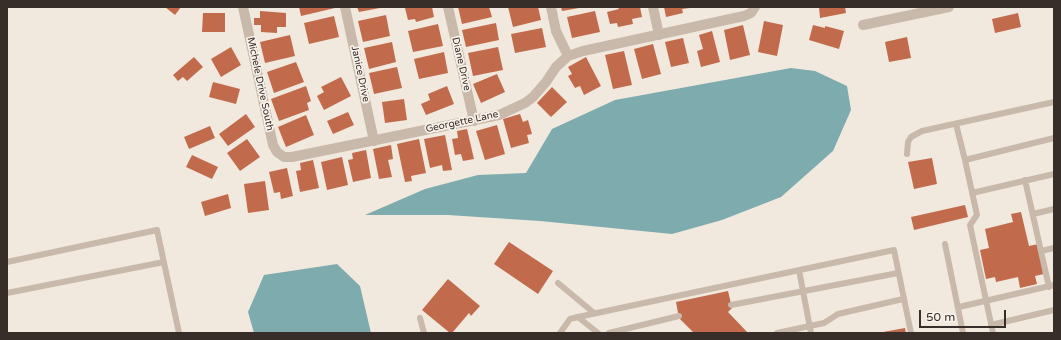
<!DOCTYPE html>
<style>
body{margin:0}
#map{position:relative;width:1061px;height:340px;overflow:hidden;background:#f1e9de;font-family:"Varela Round",sans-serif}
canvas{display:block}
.frame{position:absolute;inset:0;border:8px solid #372e29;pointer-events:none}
.scale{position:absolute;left:919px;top:310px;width:87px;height:18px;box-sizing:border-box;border:2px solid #372e29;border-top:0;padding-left:5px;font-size:12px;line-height:14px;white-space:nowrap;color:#372e29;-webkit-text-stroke:3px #f9f2ea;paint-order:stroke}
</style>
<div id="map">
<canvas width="1061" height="340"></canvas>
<div class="frame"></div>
<div class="scale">50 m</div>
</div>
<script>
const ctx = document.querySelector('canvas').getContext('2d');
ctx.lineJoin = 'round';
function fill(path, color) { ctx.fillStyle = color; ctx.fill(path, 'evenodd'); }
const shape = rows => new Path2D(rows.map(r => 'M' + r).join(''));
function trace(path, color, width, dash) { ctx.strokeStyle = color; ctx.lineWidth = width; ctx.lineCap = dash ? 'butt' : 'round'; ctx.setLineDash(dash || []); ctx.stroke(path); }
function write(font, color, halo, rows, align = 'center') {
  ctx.font = font + ' "Varela Round",sans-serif'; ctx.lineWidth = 3.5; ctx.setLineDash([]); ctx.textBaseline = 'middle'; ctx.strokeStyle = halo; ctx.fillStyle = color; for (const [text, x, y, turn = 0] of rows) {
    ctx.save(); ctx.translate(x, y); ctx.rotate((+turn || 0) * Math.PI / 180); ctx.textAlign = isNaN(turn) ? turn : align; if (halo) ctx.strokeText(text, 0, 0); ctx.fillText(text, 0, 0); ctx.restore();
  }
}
const water = shape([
 [791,68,815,71,847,86,851,110,833,151,781,197,722,220,672,234,540,221,448,215,365,215,425,189,478,175,526,173,552,129,615,100],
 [337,264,360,286,371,333,254,333,248,312,264,275]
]);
const building = shape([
 [165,7,181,7,175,15],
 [299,7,335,7,335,8,301,16],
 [357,7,379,7,380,8,359,12],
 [408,7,432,7,434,17,416,22,415,19,408,20,405,8],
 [458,7,489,7,492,17,462,24],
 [508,7,538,7,541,20,513,27],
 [561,7,579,7,579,8,562,11],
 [618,7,640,7,642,17,632,19,633,24,618,27,617,23,610,24,607,12,619,9],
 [664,7,690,7,690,8,682,9,683,13,666,17],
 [819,7,845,7,846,13,820,18],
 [260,11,286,13,286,27,277,27,277,33,261,32,261,25,254,25,254,18,260,18],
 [595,11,600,32,572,38,567,17],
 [203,13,225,13,225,32,202,32],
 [1018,13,1021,27,995,33,992,19],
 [386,15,390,36,363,42,358,21],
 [334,16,339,37,309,44,304,23],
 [764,21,783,25,777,56,758,52],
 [496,23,499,40,466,47,462,30],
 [438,24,443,46,413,52,408,31],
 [743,25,750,55,730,60,724,30],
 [813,25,825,28,825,26,844,31,839,49,809,40],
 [542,28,546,47,515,53,511,34],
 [712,31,720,62,701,67,697,51,703,49,699,35],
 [290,35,295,56,265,63,260,42],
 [907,37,911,58,889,62,885,42],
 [683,38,689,63,671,67,665,42],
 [392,42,396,62,369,69,364,48],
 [653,44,661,74,642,79,634,49],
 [231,47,241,65,221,77,211,59],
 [498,47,503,70,473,76,468,53],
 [624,51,632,85,613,89,605,55],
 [444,52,448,73,419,79,414,59],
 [194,57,203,67,187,81,183,77,178,81,173,75],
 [586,57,601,86,584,95,580,86,575,88,568,76,572,74,568,67],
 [296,62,304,82,274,93,267,72],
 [397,67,402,88,374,94,369,73],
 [497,74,505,92,481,103,473,84],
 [341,77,351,96,324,110,317,96,324,92,321,87],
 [213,82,240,89,236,104,209,97],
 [306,86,311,101,307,103,309,110,279,121,271,99],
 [447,86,454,104,426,115,421,104,430,100,428,94],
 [552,87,567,102,551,117,537,103],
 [404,99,407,120,385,123,382,102],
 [348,112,354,125,333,134,327,121],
 [246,114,255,127,228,146,219,134],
 [520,114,523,122,528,120,532,134,527,135,529,143,511,148,503,119],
 [306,115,314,135,286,147,278,127],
 [497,125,505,154,485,160,476,131],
 [210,126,215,138,189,149,184,137],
 [467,129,474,159,463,161,461,154,455,155,452,139,458,138,457,131],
 [445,135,452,170,443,171,442,165,430,168,424,139],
 [247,139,260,157,240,171,227,153],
 [419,139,426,173,411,176,412,181,405,182,397,144],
 [391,145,393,159,388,160,392,177,379,179,373,149],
 [366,150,371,178,353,182,348,160,353,159,352,153],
 [192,155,218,167,212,179,186,167],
 [342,157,348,185,327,190,321,162],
 [932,158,937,184,914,189,908,162],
 [313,160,319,188,300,192,296,171,301,170,300,163],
 [287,168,293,196,281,199,280,192,274,193,269,172],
 [265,181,269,210,248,213,244,184],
 [228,194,231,208,205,216,201,202],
 [965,205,968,217,914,230,911,217],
 [1021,212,1029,246,1038,244,1044,274,1035,276,1037,284,1020,288,1018,277,996,282,995,277,986,279,980,250,989,248,985,229,1013,222,1011,214],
 [509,242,553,271,538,294,494,264],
 [448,279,480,306,471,316,469,313,452,333,450,333,422,310],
 [728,291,732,308,728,312,748,333,694,333,679,318,676,302],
 [905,328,906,333,883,333,883,332]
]);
const lane = shape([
 [956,124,965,160,1054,138],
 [907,154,908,142,911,137,922,131,1054,102],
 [965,160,977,215,970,225,993,333],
 [1025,180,1049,287],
 [972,193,1054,174],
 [1033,214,1054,209],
 [945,244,963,333],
 [1041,251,1054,248],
 [7,262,157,230,179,333],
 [799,270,811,333],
 [558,283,594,313],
 [7,293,164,262],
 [731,305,898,273],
 [959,307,1054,285],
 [578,317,598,333],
 [420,318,424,333],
 [991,325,1054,310],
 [560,333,570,319,578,317,894,250,911,333],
 [609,333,679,316],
 [777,333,824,323,838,314,903,299]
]);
const street = shape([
 [243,7,273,145,277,152,284,157,292,157,499,115,525,103,533,97,546,82,556,67,568,56,583,51,744,16,751,13,755,7],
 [345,7,374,141],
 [448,7,474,121],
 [551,7,556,31,568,56],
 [653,7,659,35],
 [863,25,949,7]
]);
const streetNames = [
 ["Diane Drive",461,64,77],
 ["Janice Drive",360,74,78],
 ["Michele Drive South",260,84,78],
 ["Georgette Lane",462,122,-12]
];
fill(water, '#7eabae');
fill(building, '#c16a4c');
trace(lane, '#c9b9aa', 6);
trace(street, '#c9b9aa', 10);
write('10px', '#372e29', '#f9f2ea', streetNames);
</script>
